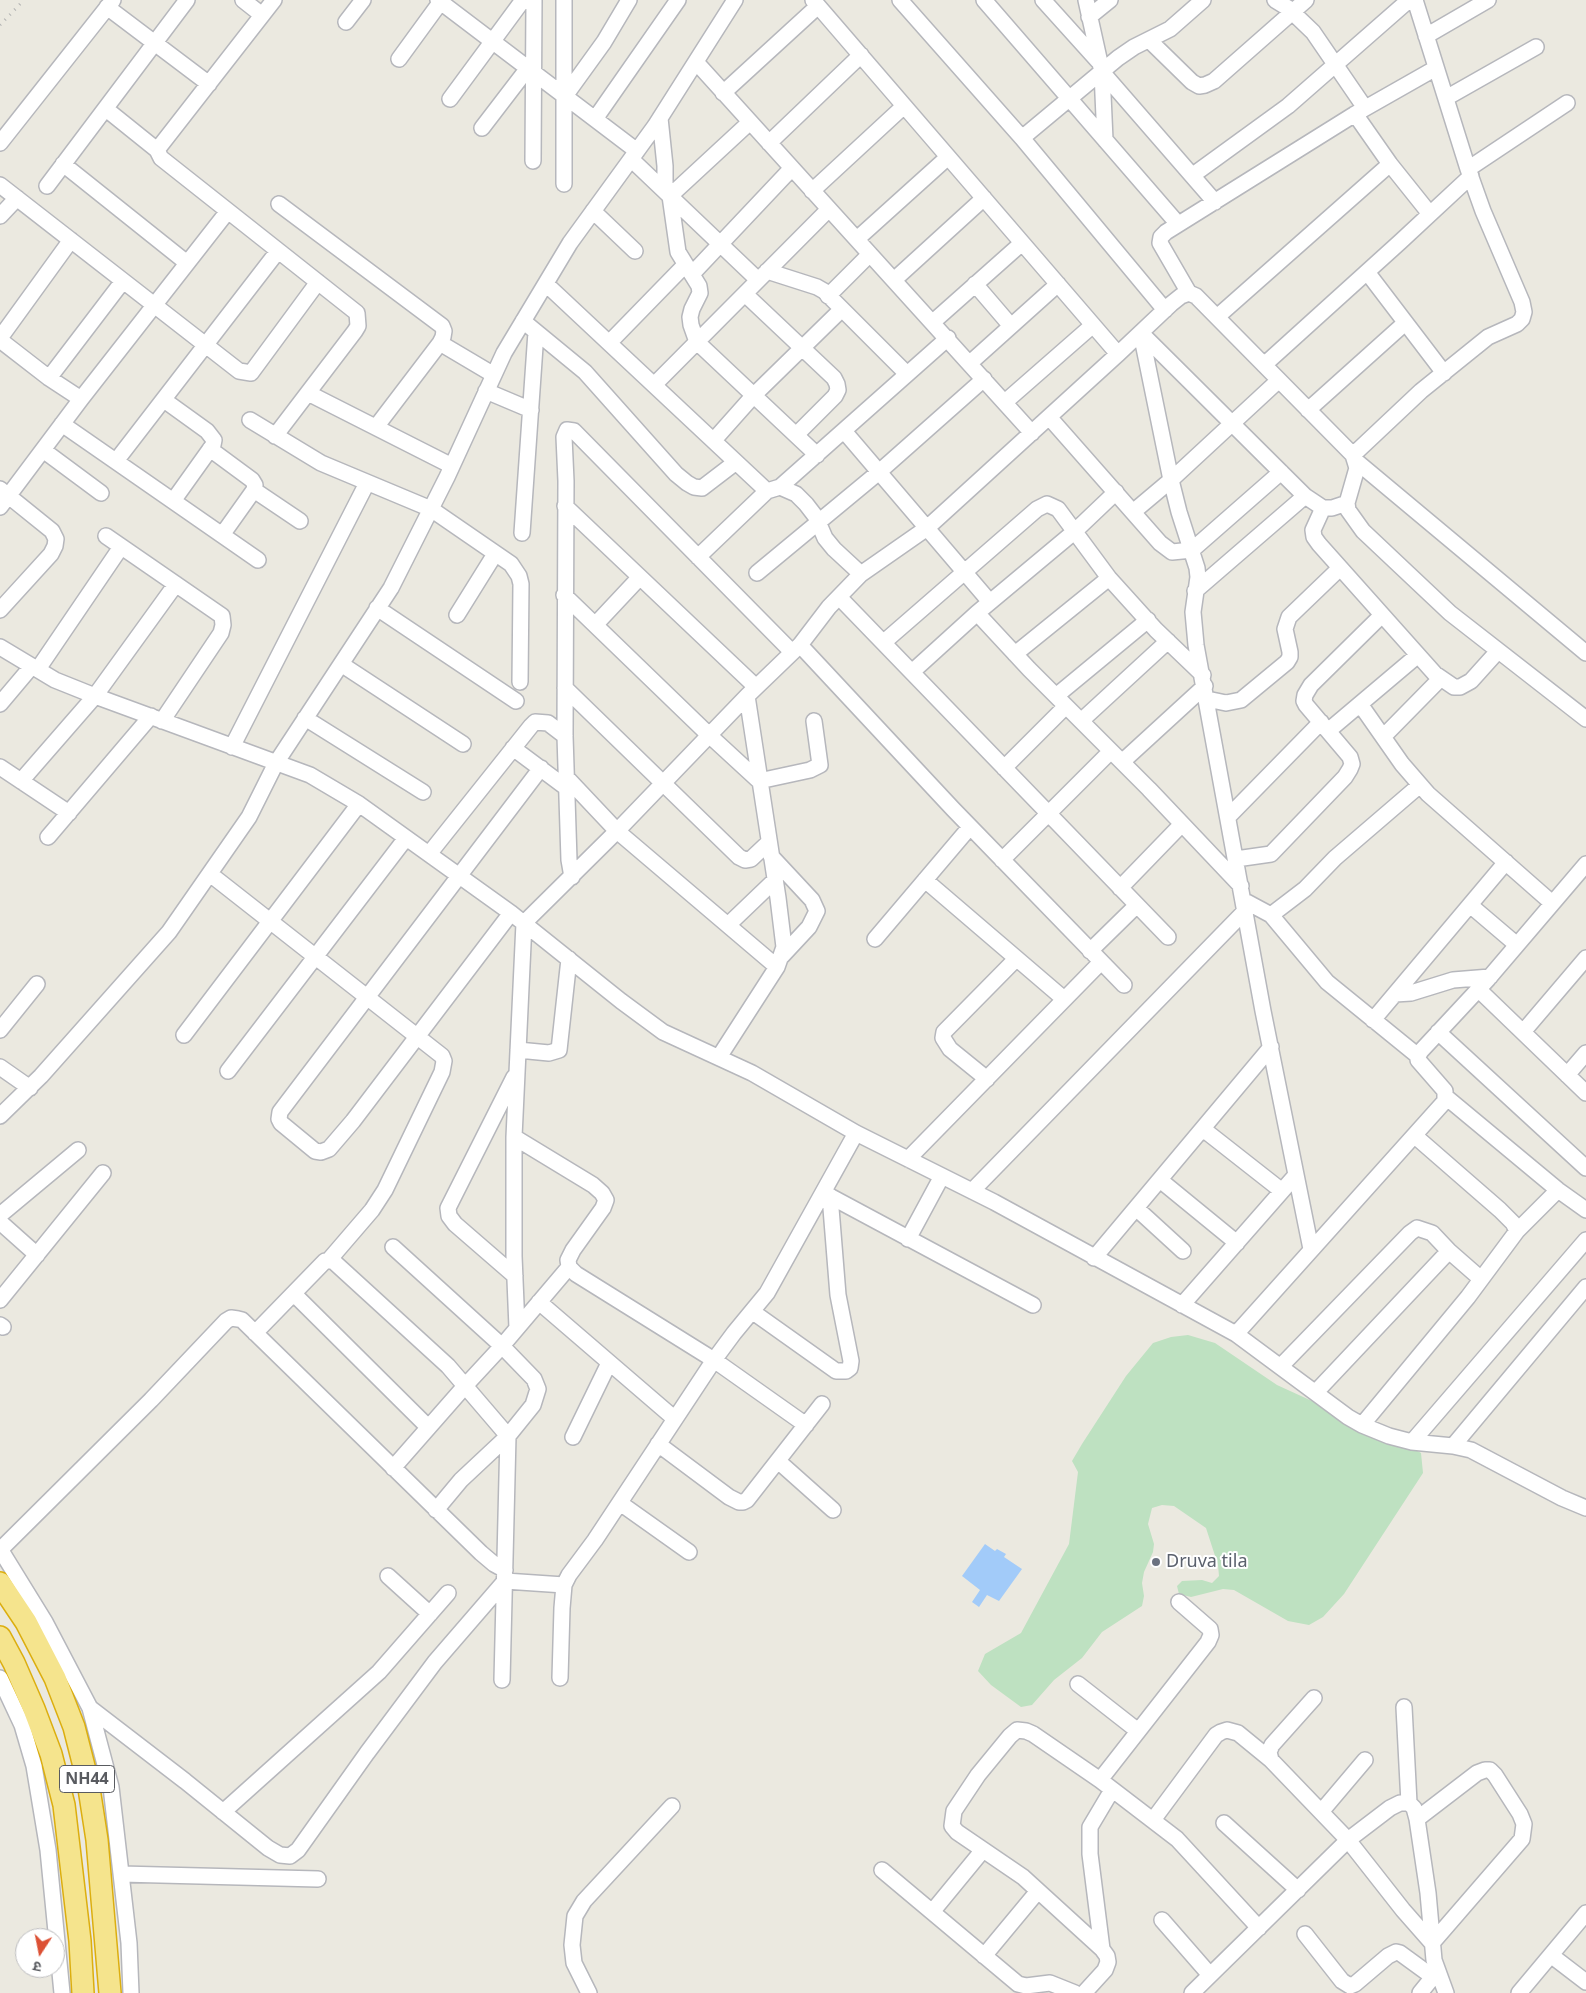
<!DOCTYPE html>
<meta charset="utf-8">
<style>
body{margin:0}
#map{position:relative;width:1586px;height:1993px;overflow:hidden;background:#ebe9e0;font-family:"Noto Sans","Noto Sans Devanagari",sans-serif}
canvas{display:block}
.north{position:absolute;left:15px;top:1928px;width:50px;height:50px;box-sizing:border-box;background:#fff;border:1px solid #bdbdbf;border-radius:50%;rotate:191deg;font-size:14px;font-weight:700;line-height:20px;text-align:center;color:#595b60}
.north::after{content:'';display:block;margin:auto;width:18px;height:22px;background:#dc5135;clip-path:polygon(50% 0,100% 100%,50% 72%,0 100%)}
</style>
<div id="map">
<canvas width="1586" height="1993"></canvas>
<div class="north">उ</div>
</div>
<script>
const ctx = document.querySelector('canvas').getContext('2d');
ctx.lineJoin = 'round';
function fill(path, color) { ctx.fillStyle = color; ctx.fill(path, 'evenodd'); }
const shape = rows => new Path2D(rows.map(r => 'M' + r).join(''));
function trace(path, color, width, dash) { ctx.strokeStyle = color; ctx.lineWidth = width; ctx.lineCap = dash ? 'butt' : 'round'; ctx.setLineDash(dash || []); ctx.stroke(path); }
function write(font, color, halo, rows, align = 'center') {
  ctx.font = font + ' "Noto Sans",sans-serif'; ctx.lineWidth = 4; ctx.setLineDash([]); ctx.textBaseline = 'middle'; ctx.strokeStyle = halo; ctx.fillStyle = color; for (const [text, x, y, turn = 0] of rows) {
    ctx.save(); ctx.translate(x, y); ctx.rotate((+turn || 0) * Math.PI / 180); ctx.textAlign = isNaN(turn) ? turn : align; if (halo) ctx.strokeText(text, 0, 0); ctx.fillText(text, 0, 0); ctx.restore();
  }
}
const green = shape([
 [1188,1335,1215,1343,1277,1385,1406,1444,1421,1453,1423,1473,1344,1594,1323,1617,1309,1625,1288,1621,1234,1590,1223,1589,1191,1597,1179,1594,1177,1586,1182,1581,1202,1580,1212,1583,1219,1576,1218,1565,1206,1528,1174,1506,1162,1505,1152,1508,1148,1524,1154,1544,1153,1552,1144,1572,1142,1583,1144,1596,1142,1606,1102,1632,1082,1658,1054,1680,1032,1705,1021,1707,991,1685,978,1671,985,1654,1021,1633,1069,1544,1078,1472,1072,1461,1082,1444,1126,1376,1153,1343,1171,1337]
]);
const water = shape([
 [985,1544,995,1551,997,1549,1006,1554,1004,1557,1022,1569,999,1601,987,1595,979,1607,972,1602,980,1590,962,1576]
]);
const minor = shape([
 [243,0,262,15],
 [438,0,637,151],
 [813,0,1118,354],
 [900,0,1022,138,1165,310],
 [984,0,1178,224],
 [1043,0,1098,61],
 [1086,0,1102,72,1105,140],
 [1275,0,1288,8,1313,32,1365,108],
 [107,7,209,84],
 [1089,17,1110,0],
 [346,22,363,0],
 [1426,36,1488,0],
 [1149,40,1192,82,1199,86,1205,85,1214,81,1306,0],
 [399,59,442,0],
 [696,62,1032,433],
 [1102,72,1215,202],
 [723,93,818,6],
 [565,96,604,42,629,0],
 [1446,98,1536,47],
 [450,99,523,0],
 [106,109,157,150,161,158,357,313,358,326,355,331,275,436],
 [1355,114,1390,164,1430,214],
 [660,118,665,166,665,191],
 [595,119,678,0],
 [750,122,670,196,678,252,699,286,700,293,692,309,690,317,691,325,697,342,817,455],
 [482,128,528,68],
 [1022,138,1118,58,1134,47,1170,29,1203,0],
 [0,143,113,0],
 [769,143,861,55],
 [157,150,274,0],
 [631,159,758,280],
 [533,161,534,0],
 [63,164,187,263],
 [1468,169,1567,103],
 [1193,175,1288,106,1409,0],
 [564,184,564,0],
 [0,185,239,371,251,373,318,282],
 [47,186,187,0],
 [812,191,904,106],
 [279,204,442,326,444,331,443,337,440,343,376,427],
 [593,211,635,251],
 [0,216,17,198],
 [857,239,948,157],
 [767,271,817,287,824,291,907,374],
 [1367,272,1444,373],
 [692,274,792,168],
 [894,280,984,198],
 [546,284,767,491],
 [975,284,1011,326],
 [1189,293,1160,243,1161,237,1166,232,1355,114,1436,68],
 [745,294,834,378,837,384,838,390,835,396,796,435],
 [828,296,870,254],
 [1217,317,1390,164],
 [523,321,585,372,676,474,687,483,694,487,702,488,736,462],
 [933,322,1022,243],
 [1141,333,1171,480,1179,512,1197,568,1198,577,1193,612,1196,645,1263,1011,1311,1249],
 [1141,333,1305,496,1323,508,1332,508,1347,503],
 [0,338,71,240],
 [0,340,49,378,81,399],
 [440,343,494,375],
 [609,343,685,265],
 [970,363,1058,284],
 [1264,365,1400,242,1471,176],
 [49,378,123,281],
 [654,385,829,209],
 [486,391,531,410],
 [308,393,452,466],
 [164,400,207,431,214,440,213,445,173,501],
 [1005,402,1093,325],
 [1308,410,1405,323],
 [1049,417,1160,543,1172,552,1192,550,1281,472],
 [250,420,321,463,431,509,511,564,519,576,521,584,520,682],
 [62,424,258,560],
 [844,431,990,602],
 [714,440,754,395,841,310],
 [210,449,252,480,255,485,254,490],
 [43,450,101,493],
 [1353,455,1421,391,1488,337,1517,324,1522,319,1524,312,1522,302,1483,211,1468,169,1415,0],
 [116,461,278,251],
 [1356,461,1586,653],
 [780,487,948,338],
 [0,489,52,531,56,539,55,546,51,554,0,610],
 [565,506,756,687],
 [0,507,81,399,228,211],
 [1323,508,1313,530,1314,537,1319,544,1435,674,1454,687,1460,687,1471,681,1498,651],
 [1133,512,1171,480,1279,380],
 [522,533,536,332],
 [222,535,254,490,300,521],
 [106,536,222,616,223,625,221,633,162,721],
 [698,557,767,491,780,487,796,494,806,504,816,517,825,538,834,549,861,574],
 [757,573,879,472,984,379],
 [1195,591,1305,496],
 [564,595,709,735,759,781,810,770,820,765,814,721],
 [839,597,1168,937],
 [377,608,516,701],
 [977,613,1029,669,1149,789,1241,886],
 [457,615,495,554],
 [595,625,640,577],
 [884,642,1037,509,1047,504,1058,509,1109,578,1156,630,1203,675],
 [800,645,953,809,1124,985],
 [0,647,55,680,95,696,310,775,359,804,511,913,621,1001,663,1032,752,1073,856,1133,994,1202,1236,1334,1348,1417,1362,1425,1389,1436,1412,1442,1453,1446,1471,1450,1562,1498,1586,1508],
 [1015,654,1109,578],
 [341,664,463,744],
 [38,669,121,547],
 [912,672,977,613,1074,532,1116,492],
 [565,688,739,857,745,860,751,859,768,843],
 [747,696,800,645,829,607,861,574,927,528,1118,354,1171,304,1181,296,1189,293,1196,296,1353,455,1357,468,1347,503,1348,510,1363,531,1450,613,1586,719],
 [1056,696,1148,620],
 [1207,699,1226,703,1241,700,1287,662,1290,657,1290,652,1285,629,1289,617,1340,568],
 [0,704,32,666],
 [1360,704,1402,764,1428,794,1552,903],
 [305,718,423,792],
 [1081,721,1168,641],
 [1328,731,1418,655],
 [1383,737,1441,678],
 [232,747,367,483],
 [513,748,568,789],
 [1122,762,1205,686],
 [0,767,69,813],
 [1004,768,1066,706],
 [567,778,617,831,777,967],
 [21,781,95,696,176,584],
 [1228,817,1321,722],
 [48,837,151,716],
 [429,854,531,726,535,722,548,723,565,736],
 [771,856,812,900,817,911,809,927,782,956],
 [1236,859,1271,854,1345,777,1350,769,1352,764,1350,757,1306,705,1304,701,1305,695,1311,685,1382,615],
 [1002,860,1111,751],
 [210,874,442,1056,444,1061,442,1072,385,1190,372,1210,329,1260],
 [572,877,569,860,565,736,566,481,564,437,567,430,574,431,792,652],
 [925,880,1064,999],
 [1120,888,1182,824],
 [1243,900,1271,915,1327,982,1418,1056],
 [1470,905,1517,945],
 [511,913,353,1121,329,1149,321,1152,315,1151,281,1123,279,1119,280,1112,541,768],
 [1271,915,1305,889,1335,858,1420,785],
 [728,925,775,880],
 [875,939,970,827],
 [1090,951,1137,905],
 [1478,989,1586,1093],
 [1395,994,1411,993,1453,980,1490,977],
 [1373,1020,1506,862],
 [0,1030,37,984],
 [1438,1032,1586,1168],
 [1523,1032,1586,958],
 [184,1035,359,804],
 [518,1050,549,1053,559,1050,569,959],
 [0,1067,30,1088],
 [228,1071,406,838],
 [1567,1075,1586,1053],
 [514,1077,448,1208,449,1216,455,1224,515,1276],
 [987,1079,950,1049,943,1038,944,1032,1016,959],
 [1446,1097,1558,1190,1586,1210],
 [0,1116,41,1076,169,932,249,817,276,763,391,588,447,477,504,353,570,243,655,126,735,0],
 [1203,1129,1282,1191],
 [514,1137,593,1185,602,1193,606,1200,603,1208,573,1250,568,1260,569,1267,576,1274,714,1360,806,1425],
 [908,1159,1101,962],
 [1160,1180,1237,1243],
 [972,1191,1245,911],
 [824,1193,1033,1305],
 [1136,1208,1183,1251],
 [0,1215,78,1150],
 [0,1222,37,1255],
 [1517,1231,1558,1190],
 [908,1239,942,1176],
 [393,1247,502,1346,534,1379,538,1389,533,1405,508,1436,461,1480,436,1510],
 [1094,1258,1271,1047],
 [294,1294,428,1427],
 [0,1300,103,1173],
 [539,1302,675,1419],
 [1182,1305,1296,1175],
 [753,1312,836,1371,846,1371,850,1368,851,1361,838,1295,830,1196],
 [0,1325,3,1327],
 [517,1328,514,1256,514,1137,524,923,617,831,747,696,778,898,784,947,777,967,719,1057],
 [255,1333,325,1261,333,1261,448,1366,508,1436,502,1680],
 [1236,1334,1445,1101,1445,1091,1418,1060,1418,1056,1421,1051,1488,979,1586,864],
 [1281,1366,1410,1233,1417,1228,1432,1233,1449,1251,1481,1279],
 [1316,1392,1449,1251],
 [1362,1425,1468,1297,1517,1231,1513,1223,1500,1210,1415,1136],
 [573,1437,609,1363],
 [1412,1442,1586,1240],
 [658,1444,729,1497,739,1502,743,1502,747,1500,822,1404],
 [1453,1446,1586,1287],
 [778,1461,833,1510],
 [393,1468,465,1386,502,1346,569,1267],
 [620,1503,689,1552],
 [0,1549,45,1622,90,1708,111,1787,129,1943,131,1993],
 [0,1550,151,1400,226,1321,231,1318,238,1319,242,1320,481,1553,494,1564,505,1570],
 [388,1576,430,1614],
 [0,1678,22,1725,34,1766,48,1850,62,1993],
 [560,1678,562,1608,564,1585,569,1575,595,1540,714,1360,734,1333,767,1293,856,1133],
 [1078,1684,1138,1731],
 [1314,1698,1272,1745,1269,1752,1271,1760,1348,1840,1403,1910,1432,1943,1522,1839,1524,1824,1520,1814,1495,1775,1490,1770,1485,1770,1477,1773,1417,1819],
 [1404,1707,1409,1803],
 [90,1708,185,1781,268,1848,280,1855,290,1856,298,1850,367,1753,435,1662,505,1581,564,1585],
 [1100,1780,1208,1642,1211,1635,1210,1629,1179,1602],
 [223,1812,379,1672,448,1593],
 [1321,1812,1365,1760],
 [1153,1820,1216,1735,1221,1732,1227,1730,1238,1733,1271,1760],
 [1224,1823,1298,1890],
 [882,1870,1018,1984,1026,1986,1050,1983,1075,1993],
 [121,1874,318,1879],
 [932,1912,983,1850],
 [1162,1920,1210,1975],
 [1305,1934,1342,1981,1350,1986,1355,1984,1388,1956,1396,1952,1400,1953,1433,1977],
 [1102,1949,1090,1854,1090,1827,1112,1790],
 [984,1956,1038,1891],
 [1552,1956,1586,1982],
 [589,1993,574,1963,572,1945,575,1916,584,1901,672,1806],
 [1084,1993,1105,1970,1108,1962,1107,1956,1102,1949,1023,1877,957,1832,952,1826,954,1811,978,1775,1010,1736,1017,1730,1026,1731,1033,1734,1100,1780,1177,1839,1259,1928],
 [1192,1993,1348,1840,1390,1808,1400,1803,1409,1803,1414,1808,1417,1819,1428,1893,1434,1960,1446,1993],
 [1420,1993,1437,1972],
 [1519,1993,1586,1913]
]);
const highway = shape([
 [0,1583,26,1622,55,1678,74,1727,88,1782,97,1840,110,1993],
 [0,1637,14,1663,34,1709,51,1754,64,1805,80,1941,83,1993]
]);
const rail = shape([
 [0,25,24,0]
]);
const markers = [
 [1156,1562,5,"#6b7280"]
];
const shields = [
 [87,1779,55]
];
const shieldNames = [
 ["NH44",87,1779]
];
const worshipNames = [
 ["Druva tila",1166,1562]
];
fill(green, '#bee1c1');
fill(water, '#a2cbf9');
trace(minor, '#b6b7bc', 18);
trace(highway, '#dcae0f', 24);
trace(minor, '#fff', 15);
trace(highway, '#f5e48d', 21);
trace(rail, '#b1b2b2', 3, [1, 6]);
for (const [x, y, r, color] of markers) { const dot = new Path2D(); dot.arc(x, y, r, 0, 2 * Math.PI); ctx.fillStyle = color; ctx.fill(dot); trace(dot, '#fff', 2); }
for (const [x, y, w] of shields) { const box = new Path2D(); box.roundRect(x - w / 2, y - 13.5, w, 27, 4); ctx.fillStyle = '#fff'; ctx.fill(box); trace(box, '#595b60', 1); }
write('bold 16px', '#595b60', null, shieldNames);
write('18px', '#5b616d', '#fff', worshipNames, 'left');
</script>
